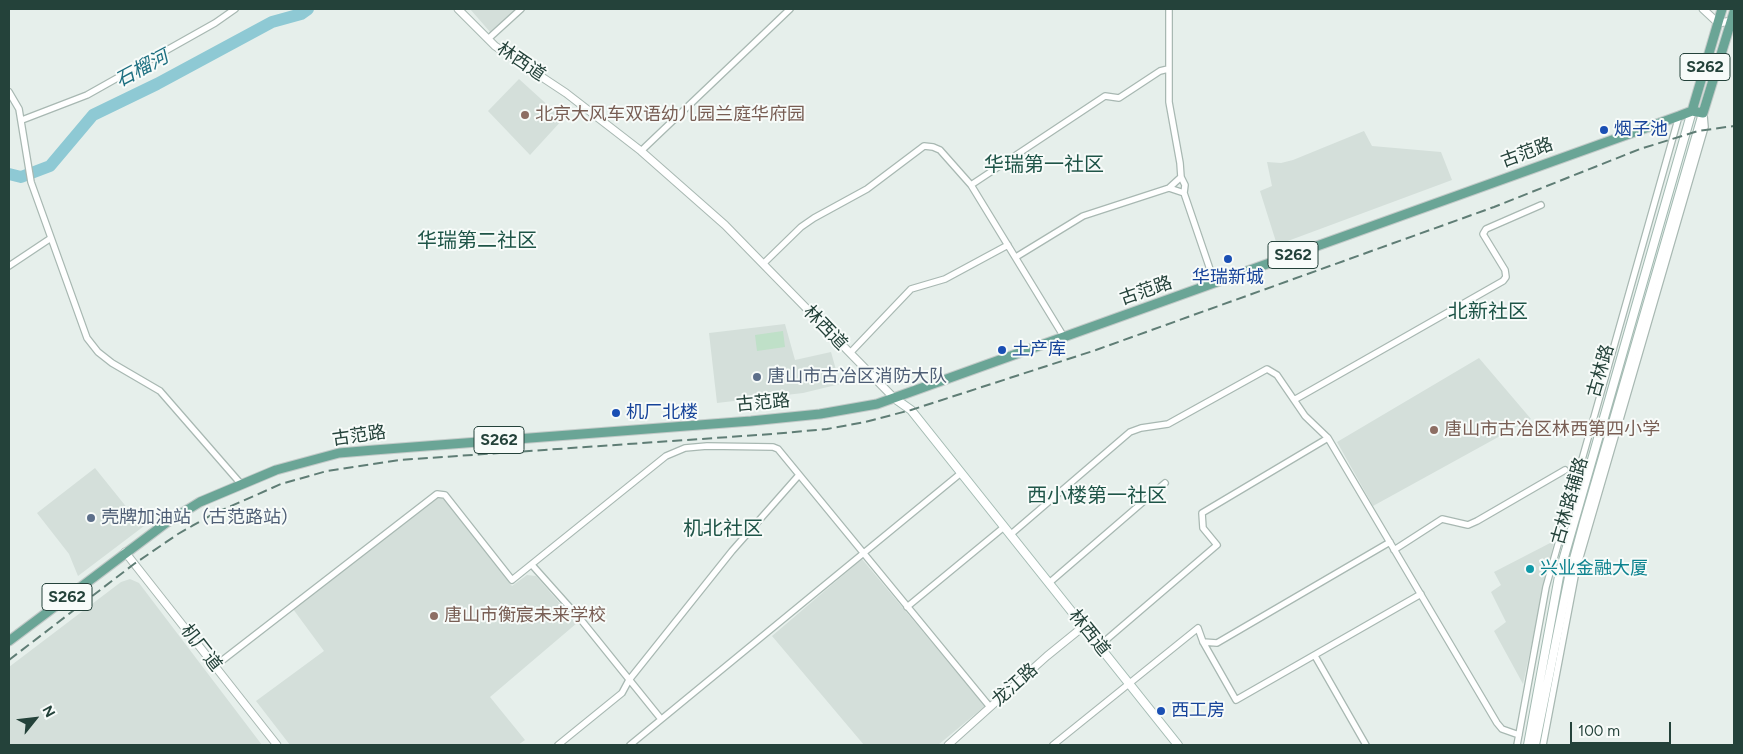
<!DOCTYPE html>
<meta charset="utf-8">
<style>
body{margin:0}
#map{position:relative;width:1743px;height:754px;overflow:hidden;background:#e6efeb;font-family:Figtree,sans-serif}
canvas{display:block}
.frame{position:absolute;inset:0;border:10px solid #24423a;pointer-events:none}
.north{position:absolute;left:10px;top:694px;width:50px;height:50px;-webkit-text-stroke:4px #f7fbf9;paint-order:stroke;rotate:61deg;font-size:14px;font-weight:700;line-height:20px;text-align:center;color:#24423a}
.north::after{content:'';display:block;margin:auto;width:18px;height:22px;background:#24423a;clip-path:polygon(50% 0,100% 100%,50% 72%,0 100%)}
.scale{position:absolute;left:1570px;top:722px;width:101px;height:22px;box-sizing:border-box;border:2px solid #24423a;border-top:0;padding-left:6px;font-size:15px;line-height:18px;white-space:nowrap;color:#24423a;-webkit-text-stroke:4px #f7fbf9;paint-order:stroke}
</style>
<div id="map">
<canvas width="1743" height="754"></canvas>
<div class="frame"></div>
<div class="north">N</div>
<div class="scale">100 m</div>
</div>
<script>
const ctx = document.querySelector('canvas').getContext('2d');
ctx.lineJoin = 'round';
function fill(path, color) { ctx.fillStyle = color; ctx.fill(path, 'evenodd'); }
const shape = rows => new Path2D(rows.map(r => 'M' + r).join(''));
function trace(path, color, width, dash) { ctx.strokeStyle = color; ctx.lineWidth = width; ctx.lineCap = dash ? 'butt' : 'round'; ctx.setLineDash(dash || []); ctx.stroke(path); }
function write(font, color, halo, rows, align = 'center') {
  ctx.font = font + ' Figtree,"Noto Sans SC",sans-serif'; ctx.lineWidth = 4; ctx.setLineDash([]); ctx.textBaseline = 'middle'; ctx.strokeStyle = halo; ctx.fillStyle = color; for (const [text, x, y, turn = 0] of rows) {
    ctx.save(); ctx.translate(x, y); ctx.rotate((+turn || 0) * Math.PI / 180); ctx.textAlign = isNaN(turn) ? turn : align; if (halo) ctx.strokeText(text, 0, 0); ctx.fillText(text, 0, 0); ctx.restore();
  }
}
const built = shape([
 [470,9,518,9,491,33],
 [519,79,563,119,530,155,488,111],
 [1364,131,1372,146,1441,152,1452,180,1277,245,1260,191,1272,186,1267,162,1281,163,1293,160],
 [785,324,795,360,831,352,840,384,803,393,717,403,709,333],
 [1479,358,1531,419,1373,506,1337,442],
 [95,468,128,509,148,523,78,576,69,554,37,513],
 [439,497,449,501,512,586,527,575,536,576,577,623,490,697,525,740,518,745,290,745,256,701,324,651,293,609],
 [1554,541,1523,684,1494,631,1506,622,1491,592,1501,585,1494,572],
 [862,559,985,706,938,745,864,745,772,636],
 [130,579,139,583,262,745,9,745,9,667,121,582]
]);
const green = shape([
 [783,331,785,347,757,351,755,335]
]);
const river = shape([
 [9,174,21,177,50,166,93,115,157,84,272,22,301,14,308,9]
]);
const minor = shape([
 [1169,9,1169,102,1180,163,1181,177,1185,185,1184,193,1215,284],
 [488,39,521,9],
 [9,92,19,109,31,182,87,338,98,352,112,363,160,391,241,484],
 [22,120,87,95,215,23,235,9],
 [641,151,790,9],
 [971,185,1105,96,1119,98,1160,71,1168,69],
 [1169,188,1184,193],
 [1016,257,1083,216,1169,188,1181,177],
 [763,264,801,227,814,218,867,189,924,146,933,147,940,150,971,185,1064,337],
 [9,266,51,238],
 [850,353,911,289,945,279,1008,245],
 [1294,400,1503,281,1506,277,1505,270,1483,234,1486,229,1541,205],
 [1010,535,1130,432,1141,428,1168,424,1267,369,1277,375,1305,416,1328,438,1497,723,1502,729,1519,735],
 [1394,550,1442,519,1468,525,1477,521,1565,470],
 [532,565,582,621,661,719],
 [1049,583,1165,483],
 [907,607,1004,527],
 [1203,642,1217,643,1390,542],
 [1099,646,1217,545,1203,528,1202,513,1328,438],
 [1315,656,1366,745],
 [215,666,437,494,445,495,512,580,666,456,685,448,707,446,773,447,778,449,990,707],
 [558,745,622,693,629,680,732,551,799,475],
 [630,745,961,473],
 [1053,745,1198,628,1203,642,1236,700,1421,594],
 [1517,745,1546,587,1679,116],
 [1543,745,1576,571,1705,127,1704,116]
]);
const tertiary = shape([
 [458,9,495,46,566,93,641,151,725,225,894,398],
 [1703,9,1718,23,1732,21],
 [125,552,277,745],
 [948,745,1047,656,1084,626]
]);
const secondary = shape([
 [894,398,911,410,1178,745],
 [1528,745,1560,571,1692,111],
 [1535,745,1569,577,1584,522,1703,113]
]);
const primary = shape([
 [1692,111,1722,9],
 [9,641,166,523,200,502,276,470,339,453,374,450,751,421,820,414,877,404,1679,116,1692,111,1703,113,1734,12]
]);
const rail = shape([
 [9,660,134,564,178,534,213,514,281,484,327,471,400,460,772,434,827,429,865,422,911,410,1096,350,1494,207,1640,149,1698,131,1734,126]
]);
const markers = [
 [525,115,5,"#8d6e63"],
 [1604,130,5,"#1a4fb4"],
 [1228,259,5,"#1a4fb4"],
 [1002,350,5,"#1a4fb4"],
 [757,377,5,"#5c6f8a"],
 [616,413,5,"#1a4fb4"],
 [1434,430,5,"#8d6e63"],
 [91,518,5,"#5c6f8a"],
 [1530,569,5,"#0f9aa8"],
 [434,616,5,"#8d6e63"],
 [1161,711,5,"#1a4fb4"]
];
const shields = [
 [1705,67,50],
 [1293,255,50],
 [499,440,50],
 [67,597,50]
];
const shieldNames = [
 ["S262",1705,67],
 ["S262",1293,255],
 ["S262",499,440],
 ["S262",67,597]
];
const streetNames = [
 ["林西道",521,62,34],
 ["古范路",1527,153,-20],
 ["古范路",1146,291,-19],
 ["林西道",825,328,46],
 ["古林路",1601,371,-74],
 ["古范路",763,403,-5],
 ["古范路",359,436,-8],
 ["古林路辅路",1570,501,-74],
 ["林西道",1089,633,51],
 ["机厂道",201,648,52],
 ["龙江路",1015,685,-42]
];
const educationNames = [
 ["北京大风车双语幼儿园兰庭华府园",535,115],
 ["唐山市古冶区林西第四小学",1444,430],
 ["唐山市衡宸未来学校",444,616]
];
const transitNames = [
 ["烟子池",1614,130],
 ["华瑞新城",1228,278,"center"],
 ["土产库",1012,350],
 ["机厂北楼",626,413],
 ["西工房",1171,711]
];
const serviceNames = [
 ["唐山市古冶区消防大队",767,377],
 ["壳牌加油站（古范路站）",101,518]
];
const cultureNames = [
 ["兴业金融大厦",1540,569]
];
const waterNames = [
 ["石榴河",142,69,-28]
];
const quarterNames = [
 ["华瑞第一社区",1044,165],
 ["华瑞第二社区",477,241],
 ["北新社区",1488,312],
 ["西小楼第一社区",1097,496],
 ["机北社区",723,529]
];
fill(built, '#d4dfda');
fill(green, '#bfe0c8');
trace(river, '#8ec9d4', 12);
trace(minor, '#a8b8b2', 8);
trace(tertiary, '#a8b8b2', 9);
trace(secondary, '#a4bbb3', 10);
trace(primary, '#c2cac8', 11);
trace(minor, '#fff', 5.5);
trace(tertiary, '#fff', 7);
trace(secondary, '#fff', 8);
trace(primary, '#6aa596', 9);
trace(rail, '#5f7d75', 2, [10, 5]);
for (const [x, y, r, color] of markers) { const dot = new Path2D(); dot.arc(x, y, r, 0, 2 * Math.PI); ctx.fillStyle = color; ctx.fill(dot); trace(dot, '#f7fbf9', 2); }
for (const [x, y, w] of shields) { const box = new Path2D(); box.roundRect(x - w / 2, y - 13.5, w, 27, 4); ctx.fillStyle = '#f7fbf9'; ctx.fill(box); trace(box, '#24423a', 1); }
write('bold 16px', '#24423a', null, shieldNames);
write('18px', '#24423a', '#f7fbf9', streetNames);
write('18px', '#785e54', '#f7fbf9', educationNames, 'left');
write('18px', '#164399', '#f7fbf9', transitNames, 'left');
write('18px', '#4e5e75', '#f7fbf9', serviceNames, 'left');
write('18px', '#0d838f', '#f7fbf9', cultureNames, 'left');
write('italic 19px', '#1c6f80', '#f7fbf9', waterNames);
write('20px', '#1f5548', '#f7fbf9', quarterNames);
</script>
